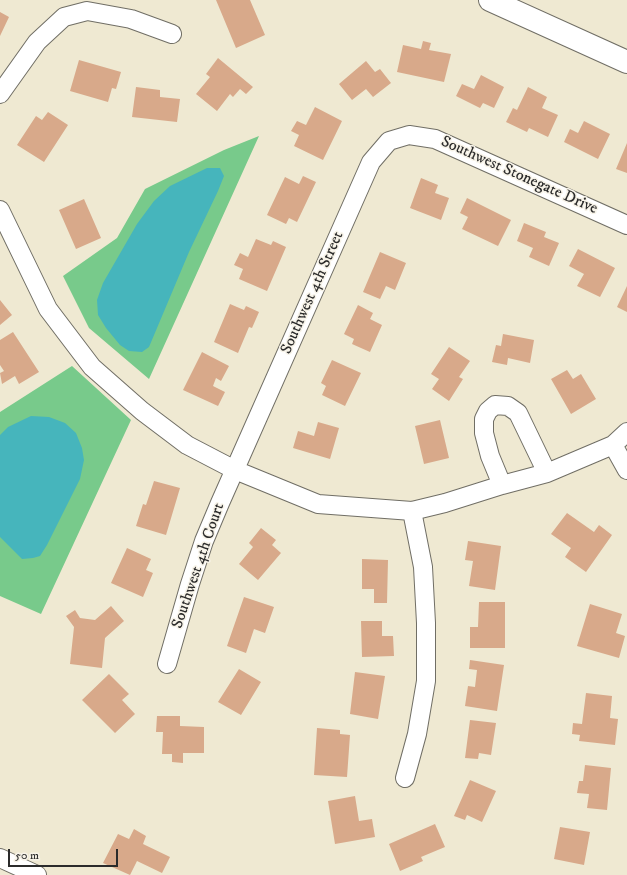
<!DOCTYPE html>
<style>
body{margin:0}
#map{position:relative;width:627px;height:875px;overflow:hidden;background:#efe9d2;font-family:"IM FELL DW Pica",serif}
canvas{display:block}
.scale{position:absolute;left:8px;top:849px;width:110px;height:18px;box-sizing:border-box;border:2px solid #2b2b2b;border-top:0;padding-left:5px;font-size:12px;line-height:14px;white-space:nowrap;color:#2b2b2b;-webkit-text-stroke:3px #f7f3e8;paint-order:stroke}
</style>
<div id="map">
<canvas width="627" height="875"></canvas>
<div class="scale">50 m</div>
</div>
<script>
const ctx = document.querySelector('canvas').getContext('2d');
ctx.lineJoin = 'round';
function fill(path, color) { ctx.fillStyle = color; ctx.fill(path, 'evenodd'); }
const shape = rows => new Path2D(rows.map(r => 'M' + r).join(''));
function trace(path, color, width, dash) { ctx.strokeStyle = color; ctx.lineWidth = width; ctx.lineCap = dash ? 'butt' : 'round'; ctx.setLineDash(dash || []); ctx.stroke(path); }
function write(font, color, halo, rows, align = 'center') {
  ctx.font = font + ' "IM FELL DW Pica",serif'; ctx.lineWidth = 3; ctx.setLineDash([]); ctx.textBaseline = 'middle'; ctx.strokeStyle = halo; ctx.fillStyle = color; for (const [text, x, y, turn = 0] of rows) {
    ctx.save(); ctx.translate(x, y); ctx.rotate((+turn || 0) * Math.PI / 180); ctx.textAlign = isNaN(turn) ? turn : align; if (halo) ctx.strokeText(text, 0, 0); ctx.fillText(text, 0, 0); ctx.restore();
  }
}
const green = shape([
 [259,136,149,379,89,328,63,276,117,238,145,189,224,150],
 [72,366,131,420,41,614,0,596,0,412]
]);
const water = shape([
 [207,168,220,168,224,176,218,191,189,252,149,347,142,352,129,351,120,345,106,328,98,315,97,300,103,283,137,224,154,201,170,186],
 [31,416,49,417,65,423,76,433,82,448,84,460,80,479,47,545,40,556,33,558,22,559,0,537,0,435,8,427]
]);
const building = shape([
 [216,0,250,0,265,35,236,48],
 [0,12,9,17,0,36],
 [423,41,431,43,429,50,451,54,444,82,397,72,403,45,421,49],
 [218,58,253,87,246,94,240,89,233,97,230,94,217,111,196,94,210,77,206,74],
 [79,60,121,72,116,89,112,88,108,102,70,91],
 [366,61,375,72,380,69,391,83,373,97,366,89,352,100,339,84],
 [481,75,504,87,494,108,483,103,480,108,456,96,462,84,474,89],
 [136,87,160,90,160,97,180,99,177,122,132,117],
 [528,87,547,97,542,108,558,115,548,137,529,128,527,132,506,122,513,108,517,110],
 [315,107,342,121,323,160,294,146,299,135,291,131,297,121,306,125],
 [48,112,68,125,44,162,17,145,36,116,42,120],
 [584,121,610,134,598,159,564,142,570,129,578,133],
 [627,143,627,173,616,169],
 [303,176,316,182,297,222,289,218,286,224,267,215,285,177,299,184],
 [421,178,438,185,435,193,449,198,441,220,410,208],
 [467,198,511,220,498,246,462,229,468,217,460,213],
 [84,199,101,238,76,249,59,210],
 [524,223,546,232,544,237,559,243,549,266,529,257,533,248,517,241],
 [256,239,271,245,273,241,286,247,267,291,239,279,243,269,234,265,240,253,248,257],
 [578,249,615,268,600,297,577,286,584,274,569,266],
 [380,252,406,263,395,290,386,286,380,299,363,292],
 [627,286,627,312,617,307],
 [0,300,12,315,0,325],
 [230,304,244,310,246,306,259,312,252,328,249,327,238,353,214,342],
 [358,305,373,313,370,319,382,325,370,352,352,344,354,339,344,334],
 [13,332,39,372,19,384,15,376,2,384,0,373,4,371,0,365,0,340],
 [503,334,534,340,530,363,508,358,507,365,492,362,496,345,501,346],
 [449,347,470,361,459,377,463,379,449,401,432,389,439,379,431,374],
 [202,352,229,366,221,381,216,378,213,386,225,392,218,406,183,390],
 [332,360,361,373,345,406,322,395,326,386,321,383],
 [567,370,573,379,581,374,596,399,571,414,551,379],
 [440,420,449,458,424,464,415,426],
 [318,422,339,428,330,459,293,448,298,431,314,436],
 [154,481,180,488,166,535,136,526,143,504,146,505],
 [567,513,594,532,599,525,612,535,586,572,565,557,571,548,551,534],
 [261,528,276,540,272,545,281,553,258,580,239,564,253,547,249,543],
 [468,541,501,546,495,590,469,586,473,561,465,560],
 [127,548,151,559,146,570,153,573,143,597,111,583],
 [362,559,388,560,387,603,374,603,374,589,362,589],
 [244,597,274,607,265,633,254,629,246,653,227,646],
 [479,602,505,602,505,648,470,648,470,627,478,627],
 [590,604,622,614,616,633,625,636,619,658,577,646],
 [111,606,124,621,105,638,102,668,70,664,74,627,66,616,75,610,80,618,95,620],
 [361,621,382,621,382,636,393,636,394,656,362,657],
 [470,660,504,665,497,711,465,706,468,686,475,687,477,670,469,669],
 [239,669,261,682,241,715,218,702],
 [355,672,385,676,378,719,350,714],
 [109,674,129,694,122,700,135,714,115,733,82,700],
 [586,693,612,696,610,718,618,719,615,745,579,741,580,735,572,734,573,723,582,724],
 [157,716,180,716,180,726,204,727,204,753,183,753,183,763,172,762,172,754,162,754,163,732,156,732],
 [470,720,496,723,491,755,479,753,478,759,465,758],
 [317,728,340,730,340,734,350,735,347,777,314,775],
 [585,765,611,768,607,810,587,808,589,794,577,793,579,781,583,781],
 [470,780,496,791,482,822,467,815,465,820,454,816],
 [355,796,359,821,372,819,375,837,335,844,328,801],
 [435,824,445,847,421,857,423,861,400,871,389,844],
 [560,827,590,832,584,865,554,859],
 [134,829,146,836,143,844,170,857,162,873,137,861,130,875,103,863,118,834,129,839]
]);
const minor = shape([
 [0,94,37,42,64,17,87,11,131,19,172,34],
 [0,210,48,309,92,367,142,411,187,445,235,470,318,504,412,511,445,503,502,485,547,473,613,445,627,432],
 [613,445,627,470],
 [502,485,490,456,484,433,484,419,488,411,495,405,508,406,518,413,547,473],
 [167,664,190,584,204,541,220,503,371,162,389,141,409,135,435,139,627,225],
 [405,778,417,734,426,681,426,623,423,567,412,511],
 [0,858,37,875]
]);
const tertiary = shape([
 [490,0,627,62]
]);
const streetNames = [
 ["Southwest Stonegate Drive",519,176,24],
 ["Southwest 4th Street",313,293,-66],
 ["Southwest 4th Court",199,566,-71]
];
fill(green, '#78ca8b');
fill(water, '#46b5bc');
fill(building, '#d8a98a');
trace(minor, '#706e65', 20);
trace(tertiary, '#706e65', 24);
trace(minor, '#fff', 18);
trace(tertiary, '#fff', 22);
write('16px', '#2b2b2b', '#f7f3e8', streetNames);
</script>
